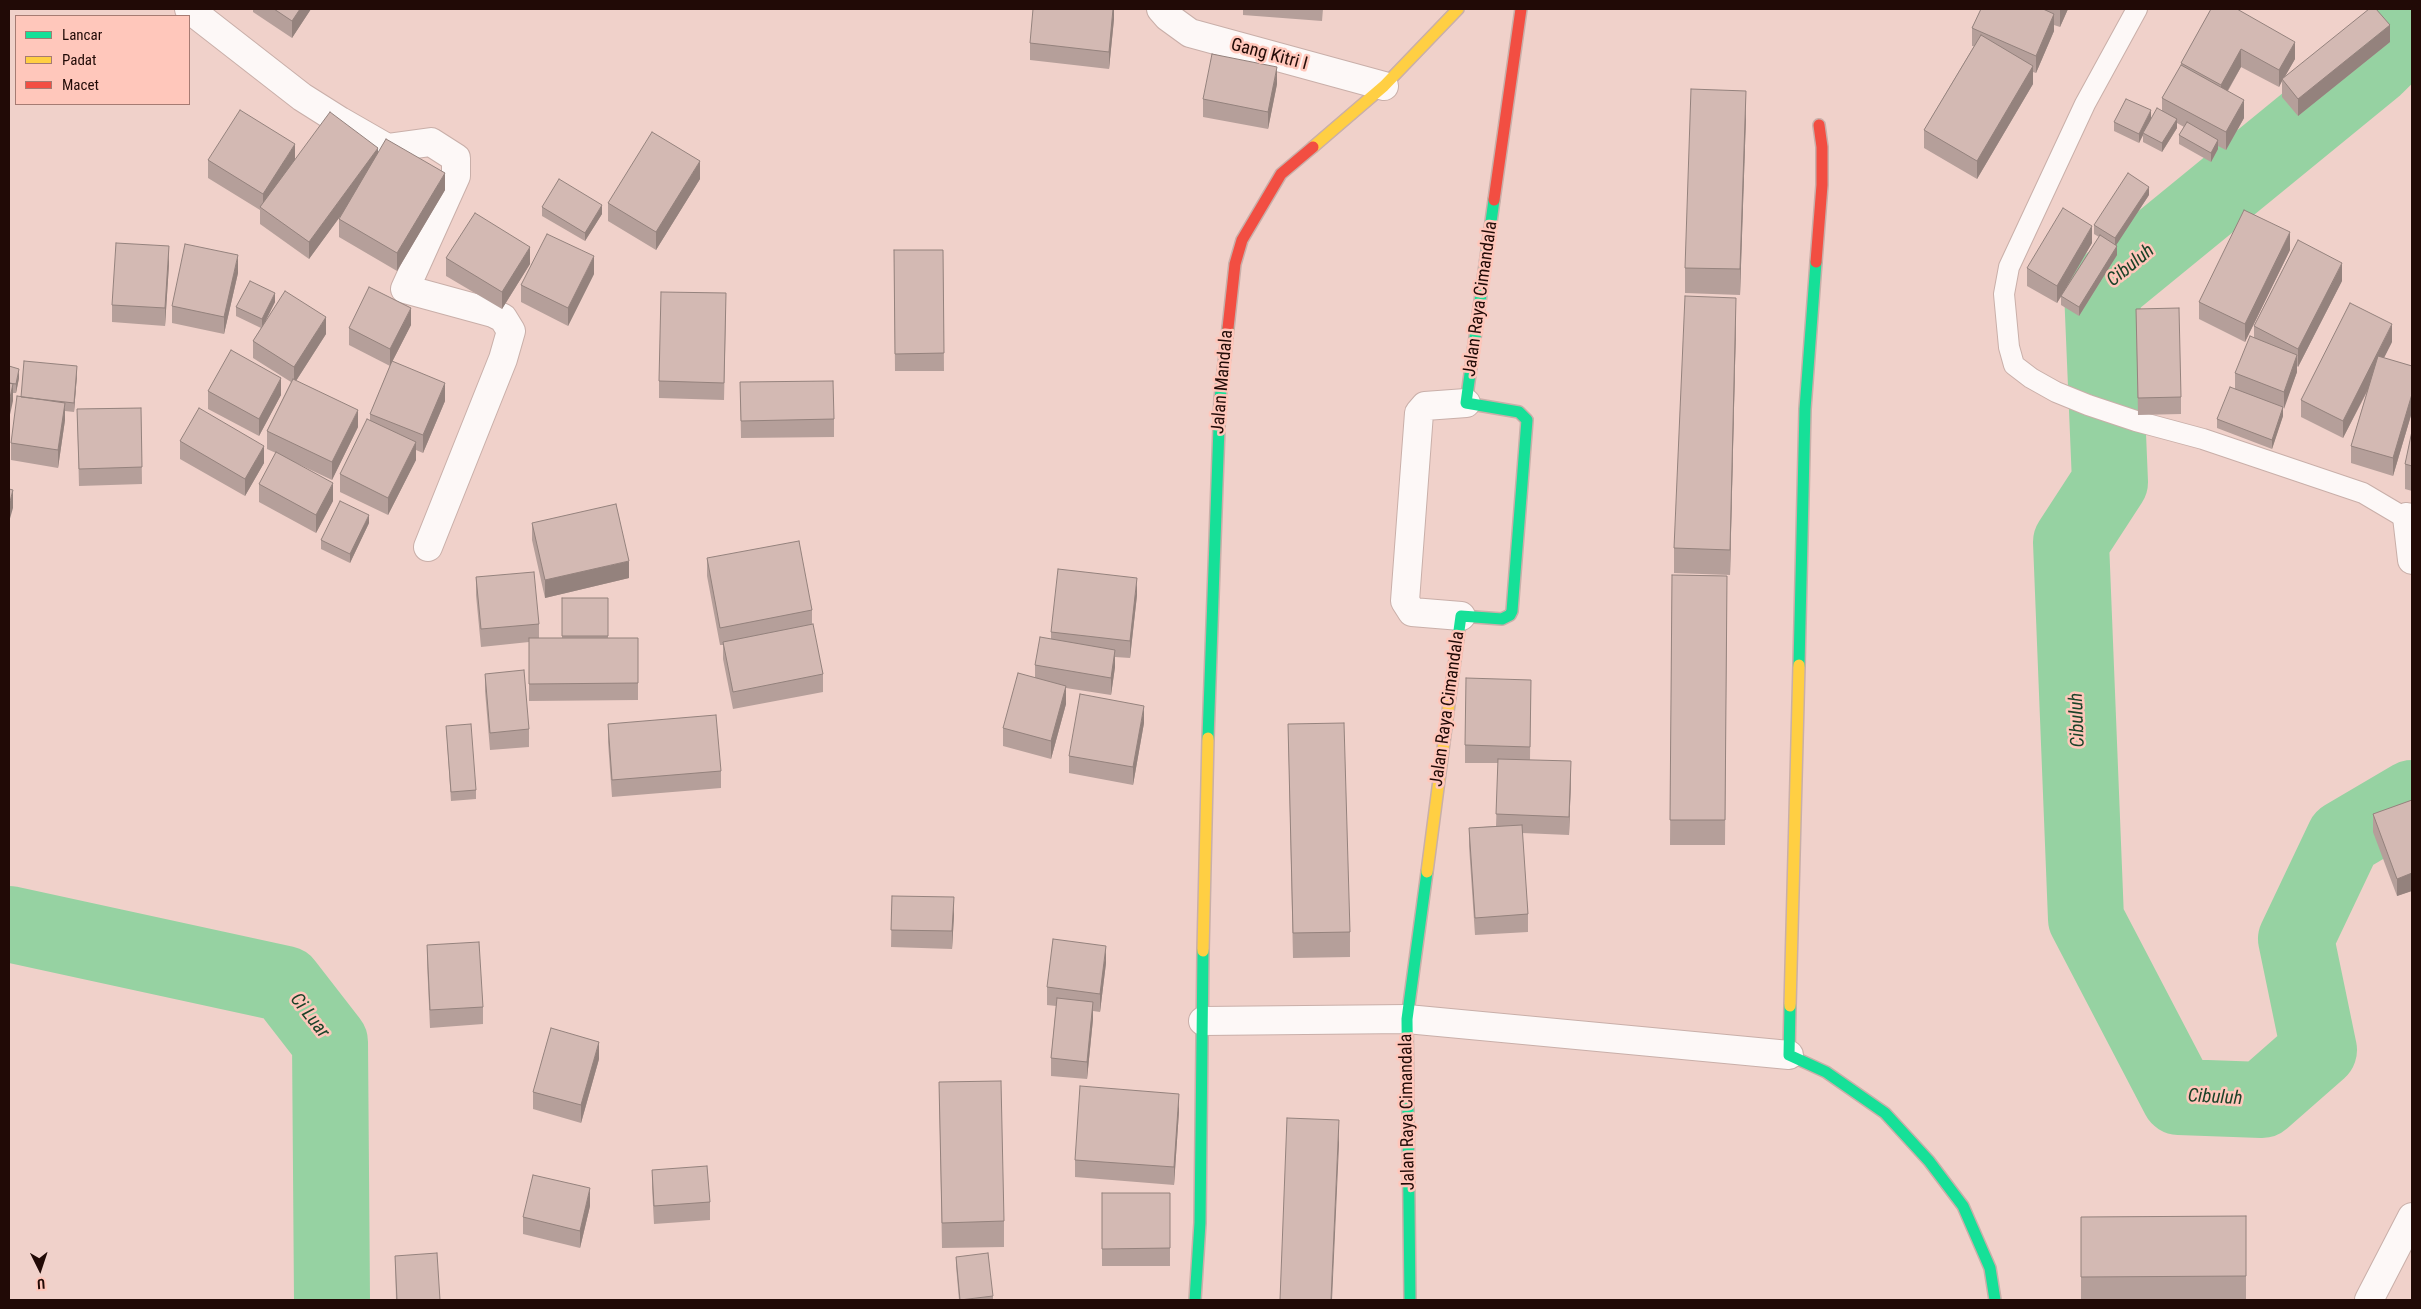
<!DOCTYPE html>
<style>
body{margin:0}
#map{position:relative;width:2421px;height:1309px;overflow:hidden;background:#f0d1ca;font-family:"Roboto Condensed",sans-serif}
canvas{display:block}
.frame{position:absolute;inset:0;border:10px solid #210a06;pointer-events:none}
.legend{position:absolute;left:15px;top:15px;width:175px;height:90px;box-sizing:border-box;background:#ffc7bb;border:1px solid #a67b73;margin:0;padding:6px 9px;list-style:none;font-size:15px;color:#210a06}
.legend li{display:flex;align-items:center;gap:10px;height:25px}
.legend b{width:25px;border:1px solid #a67b73}
.north{position:absolute;left:15px;top:1244px;width:50px;height:50px;-webkit-text-stroke:4px #ffc7bb;paint-order:stroke;rotate:176deg;font-size:14px;font-weight:700;line-height:20px;text-align:center;color:#210a06}
.north::after{content:'';display:block;margin:auto;width:18px;height:22px;background:#210a06;clip-path:polygon(50% 0,100% 100%,50% 72%,0 100%)}
</style>
<div id="map">
<canvas width="2421" height="1309"></canvas>
<div class="frame"></div>
<ul class="legend">
<li><b style="height:6px;background:#16e098"></b>Lancar</li>
<li><b style="height:6px;background:#ffcf43"></b>Padat</li>
<li><b style="height:6px;background:#f24e42"></b>Macet</li>
</ul>
<div class="north">U</div>
</div>
<script>
const ctx = document.querySelector('canvas').getContext('2d');
ctx.lineJoin = 'round';
const shape = rows => new Path2D(rows.map(r => 'M' + r).join(''));
function trace(path, color, width, dash) { ctx.strokeStyle = color; ctx.lineWidth = width; ctx.lineCap = dash ? 'butt' : 'round'; ctx.setLineDash(dash || []); ctx.stroke(path); }
function fill(path, color) { ctx.fillStyle = color; ctx.fill(path, 'evenodd'); }
function write(font, color, halo, rows, align = 'center') {
  ctx.font = font + ' "Roboto Condensed",sans-serif'; ctx.lineWidth = 5; ctx.setLineDash([]); ctx.textBaseline = 'middle'; ctx.strokeStyle = halo; ctx.fillStyle = color; for (const [text, x, y, turn = 0] of rows) {
    ctx.save(); ctx.translate(x, y); ctx.rotate((+turn || 0) * Math.PI / 180); ctx.textAlign = isNaN(turn) ? turn : align; if (halo) ctx.strokeText(text, 0, 0); ctx.fillText(text, 0, 0); ctx.restore();
  }
}
const river = shape([
 [2412,11,2397,45,2376,66,2102,290,2110,482,2071,542,2086,919,2179,1097,2262,1100,2319,1050,2296,939,2344,838,2412,798],
 [9,924,285,984,330,1042,332,1300]
]);
const lane = shape([
 [2137,9,2085,104,2009,267,2004,294,2009,347,2014,365,2031,378,2056,392,2088,405,2136,421,2203,439,2363,493,2412,522]
]);
const street = shape([
 [189,9,302,97,340,121,387,148,431,142,456,158,456,176,405,289,493,313,503,318,511,331,503,359,428,547],
 [1161,9,1168,17,1190,33,1384,86],
 [2407,517,2412,560],
 [1461,616,1412,612,1405,601,1419,413,1425,406,1466,403],
 [1203,1021,1407,1019,1789,1055],
 [2369,1300,2412,1217]
]);
const fast = shape([
 [1799,665,1805,409,1816,262],
 [1450,696,1461,616,1502,619,1510,615,1512,611,1527,420,1519,412,1466,403,1494,200],
 [1208,738,1220,399,1228,328],
 [1790,1006,1789,1055,1826,1072,1885,1113,1929,1161,1963,1206,1990,1268,1995,1300],
 [1195,1300,1200,1223,1203,951],
 [1410,1300,1407,1019,1427,872]
]);
const slow = shape([
 [1313,147,1384,86,1458,9],
 [1427,872,1450,696],
 [1203,951,1208,738],
 [1790,1006,1799,665]
]);
const jam = shape([
 [1494,200,1521,9],
 [1816,262,1822,185,1822,147,1819,125],
 [1228,328,1235,264,1242,240,1281,174,1313,147]
]);
const wall = shape([
 [253,9,311,9,292,38,253,12],
 [1114,9,1114,19,1109,69,1030,60,1030,43],
 [1243,9,1323,9,1322,21,1243,15],
 [1981,9,2068,9,2060,27,2054,25,2054,31,2036,73,2033,72,2033,84,1977,179,1924,148,1924,130,1974,46,1972,46,1972,28],
 [2211,9,2295,59,2284,78,2390,42,2298,116,2282,97,2282,81,2279,87,2241,67,2228,91,2244,118,2226,150,2218,146,2218,149,2211,162,2179,144,2179,135,2184,127,2177,123,2177,128,2162,152,2143,142,2143,135,2139,143,2114,131,2114,122,2151,119,2162,111,2162,98,2181,66,2181,63],
 [1277,84,1268,129,1203,117,1203,99],
 [1746,116,1740,295,1685,293,1685,268],
 [378,152,445,190,397,271,339,237,339,219,341,215,309,259,260,224,260,210,208,178,208,160,295,160],
 [700,179,656,250,608,221,608,203],
 [2149,195,2116,245,2117,255,2079,316,2061,305,2061,297,2057,303,2027,286,2027,268,2092,243,2067,286,2099,237,2094,234,2094,225],
 [542,207,602,214,585,241,542,216],
 [894,250,943,250,944,371,895,371],
 [2290,250,2245,342,2199,319,2199,302],
 [446,258,530,264,502,309,446,276],
 [169,264,165,326,112,322,112,305],
 [238,273,224,334,172,323,172,306],
 [594,274,568,326,521,302,521,285],
 [2342,281,2298,367,2297,366,2297,372,2283,409,2283,416,2272,449,2217,428,2217,419,2235,389,2235,373,2254,338,2254,326],
 [275,302,266,320,326,334,296,381,358,427,332,480,294,462,333,501,316,533,259,502,259,484,276,453,267,449,267,431,291,382,253,358,253,341,261,328,236,316,236,307],
 [2136,309,2181,397,2181,414,2138,415],
 [726,310,724,400,659,398,659,381],
 [1736,324,1730,575,1674,573,1674,548],
 [411,325,392,362,445,401,423,453,416,450,416,460,388,515,340,492,340,474,370,420,370,414,390,366,349,345,349,328],
 [2392,342,2384,358,2412,366,2412,412,2393,476,2351,463,2351,446,2367,392,2343,438,2301,417,2301,400],
 [9,366,19,378,16,393,13,393,13,401],
 [77,375,74,412,65,411,65,420,58,468,11,460,11,443],
 [740,382,834,419,834,437,741,438],
 [208,391,281,395,259,436,208,409],
 [141,408,142,484,79,486,77,409],
 [2412,431,2412,491,2405,489,2405,464],
 [180,441,264,463,245,496,180,459],
 [369,523,350,563,321,549,321,540],
 [532,523,629,578,545,598,532,540],
 [707,558,812,610,812,624,823,674,823,692,733,709,723,659,723,645,720,645,707,576],
 [1672,575,1727,576,1725,845,1670,845],
 [476,577,539,624,539,638,562,638,562,598,608,598,608,638,638,638,638,700,529,701,529,642,481,647,476,595],
 [1137,595,1130,658,1115,657,1115,667,1111,695,1066,688,1066,704,1051,759,1003,746,1003,728,1035,678,1035,665,1051,639,1051,632],
 [485,674,529,729,529,747,490,750,485,691],
 [1531,680,1530,760,1571,778,1569,835,1522,833,1528,914,1528,932,1475,935,1469,846,1469,828,1496,826,1498,763,1465,763,1465,745],
 [1144,723,1133,785,1069,773,1069,756],
 [608,724,721,771,721,788,612,797,608,742],
 [1288,724,1350,932,1350,957,1293,958],
 [446,726,476,790,476,799,451,801],
 [2412,800,2412,910,2411,907,2411,891,2397,896,2373,832,2373,814],
 [892,896,954,915,952,949,891,947],
 [427,945,483,1007,483,1024,430,1028,427,962],
 [1106,963,1100,1012,1093,1011,1093,1019,1087,1079,1051,1076,1051,1058,1056,1006,1047,1005,1047,987],
 [599,1059,581,1123,533,1109,533,1092],
 [939,1082,1004,1221,1004,1247,942,1248],
 [1179,1111,1174,1185,1075,1177,1075,1160],
 [652,1170,710,1202,710,1220,654,1224,652,1187],
 [1102,1193,1170,1193,1170,1266,1102,1266],
 [590,1206,580,1248,523,1234,523,1217],
 [2246,1216,2246,1300,2081,1300,2081,1217],
 [395,1256,440,1300,396,1300],
 [956,1257,993,1296,993,1300,959,1300,956,1266]
]);
const shadedWall = shape([
 [300,9,311,9,292,38,292,21],
 [1113,9,1114,9,1114,19,1109,69,1109,52],
 [2060,9,2068,9,2060,27],
 [2054,14,2054,31,2036,73,2036,56],
 [2390,25,2390,42,2298,116,2298,99],
 [2295,42,2295,59,2283,80,2282,79,2282,81,2279,87,2279,70],
 [2241,49,2241,67,2221,102,2221,85],
 [2033,66,2033,84,1977,179,1977,161],
 [1277,67,1277,84,1268,129,1268,112],
 [1746,91,1746,116,1740,295,1740,269],
 [2244,100,2244,118,2226,150,2226,132],
 [2151,110,2151,119,2143,133,2143,135,2139,143,2139,134],
 [2177,119,2177,128,2162,152,2162,143],
 [2218,140,2218,149,2211,162,2211,153],
 [295,144,295,162,263,209,263,194],
 [378,148,378,165,309,259,309,242],
 [700,161,700,179,656,250,656,232],
 [445,173,445,190,397,271,397,253],
 [2149,187,2149,195,2115,247,2115,238],
 [602,205,602,214,585,241,585,233],
 [2092,226,2092,243,2057,303,2057,286],
 [2290,232,2290,250,2245,342,2245,324],
 [169,246,169,264,165,326,165,308],
 [2117,246,2117,255,2079,316,2079,307],
 [530,247,530,264,502,309,502,292],
 [238,255,238,273,224,334,224,317],
 [594,256,594,274,568,326,568,308],
 [2342,263,2342,281,2298,367,2298,349],
 [275,293,275,302,262,328,262,319],
 [1736,298,1736,324,1730,575,1730,550],
 [411,308,411,325,390,366,390,349],
 [326,317,326,334,294,384,294,367],
 [2392,324,2392,342,2343,438,2343,421],
 [2297,355,2297,372,2284,409,2284,392],
 [77,366,77,375,74,412,74,403],
 [19,369,19,378,16,393,16,384],
 [281,378,281,395,259,436,259,419],
 [445,383,445,401,423,453,423,435],
 [13,384,13,401,9,419,9,402],
 [2412,394,2412,412,2393,476,2393,458],
 [65,403,65,420,58,468,58,450],
 [2283,407,2283,416,2272,449,2272,440],
 [358,410,358,427,332,480,332,462],
 [416,442,416,460,388,515,388,498],
 [264,446,264,463,245,496,245,479],
 [333,483,333,501,316,533,316,515],
 [13,490,13,508,9,522,9,505],
 [369,515,369,523,350,563,350,554],
 [629,561,629,578,545,598,545,580],
 [1137,578,1137,595,1130,658,1130,641],
 [1115,650,1115,667,1111,695,1111,678],
 [1066,686,1066,704,1051,759,1051,741],
 [1144,706,1144,723,1133,785,1133,767],
 [1571,761,1571,778,1569,835,1569,817],
 [2412,873,2412,891,2397,896,2397,879],
 [954,897,954,915,952,949,952,931],
 [1106,946,1106,963,1100,1012,1100,994],
 [1093,1002,1093,1019,1087,1079,1087,1062],
 [599,1042,599,1059,581,1123,581,1105],
 [1179,1094,1179,1111,1174,1185,1174,1167],
 [1339,1120,1339,1145,1332,1300,1331,1300],
 [590,1188,590,1206,580,1248,580,1231]
]);
const building = shape([
 [274,9,300,9,292,21,274,9],
 [1033,9,1113,9,1109,52,1030,43,1033,9],
 [1981,9,2043,9,2054,14,2036,56,1972,28,1981,9],
 [2211,9,2237,9,2295,42,2279,70,2241,49,2221,85,2181,63,2211,9],
 [2369,9,2376,9,2390,25,2298,99,2282,79,2369,9],
 [1981,35,2033,66,1977,161,1924,130,1981,35],
 [1212,54,1277,67,1268,112,1203,99,1212,54],
 [2181,65,2244,100,2226,132,2162,98,2181,65],
 [1691,89,1746,91,1740,269,1685,268,1691,89],
 [2126,99,2151,110,2139,134,2114,122,2126,99],
 [2157,108,2177,119,2162,143,2143,133,2157,108],
 [240,110,295,144,263,194,208,160,240,110],
 [330,112,378,148,309,242,260,207,330,112],
 [2187,122,2218,140,2211,153,2179,135,2187,122],
 [652,132,700,161,656,232,608,203,652,132],
 [386,139,445,173,397,253,339,219,386,139],
 [2128,173,2149,187,2115,238,2094,225,2128,173],
 [559,179,602,205,585,233,542,207,559,179],
 [2063,208,2092,226,2057,286,2027,268,2063,208],
 [2244,210,2290,232,2245,324,2199,302,2244,210],
 [475,213,530,247,502,292,446,258,475,213],
 [547,234,594,256,568,308,521,285,547,234],
 [2100,235,2117,246,2079,307,2061,296,2100,235],
 [2298,240,2342,263,2298,349,2254,326,2298,240],
 [116,243,169,246,165,308,112,305,116,243],
 [185,244,238,255,224,317,172,306,185,244],
 [894,250,943,250,944,353,895,354,894,250],
 [250,281,275,293,262,319,236,307,250,281],
 [369,287,411,308,390,349,349,328,369,287],
 [285,291,326,317,294,367,253,341,285,291],
 [661,292,726,293,724,383,659,381,661,292],
 [1685,296,1736,298,1730,550,1674,548,1685,296],
 [2350,303,2392,324,2343,421,2301,400,2350,303],
 [2179,308,2181,397,2138,398,2136,309,2179,308],
 [2250,336,2297,355,2284,392,2235,373,2250,336],
 [231,350,281,378,259,419,208,391,231,350],
 [2378,356,2412,366,2412,394,2393,458,2351,446,2378,356],
 [24,361,77,366,74,403,21,397,24,361],
 [392,361,445,383,423,435,370,414,392,361],
 [9,366,19,369,16,384,9,383,9,366],
 [293,379,358,410,332,462,267,431,293,379],
 [833,381,834,419,741,421,740,382,833,381],
 [9,383,13,384,9,402,9,383],
 [2230,387,2283,407,2272,440,2217,419,2230,387],
 [17,396,65,403,58,450,11,443,17,396],
 [141,408,142,467,79,469,77,409,141,408],
 [199,408,264,446,245,479,180,441,199,408],
 [367,419,416,442,388,498,340,474,367,419],
 [2412,431,2412,466,2405,464,2412,431],
 [276,452,333,483,316,515,259,484,276,452],
 [9,489,13,490,9,505,9,489],
 [340,501,369,515,350,554,321,540,340,501],
 [616,504,629,561,545,580,532,523,616,504],
 [799,541,812,610,720,628,707,558,799,541],
 [1058,569,1137,578,1130,641,1051,632,1058,569],
 [534,572,539,624,481,629,476,577,534,572],
 [1672,575,1727,576,1725,820,1670,820,1672,575],
 [562,598,608,598,608,636,562,636,562,598],
 [813,624,823,674,733,692,723,642,813,624],
 [1040,637,1115,650,1111,678,1035,665,1040,637],
 [529,638,638,638,638,683,529,684,529,638],
 [524,670,529,729,490,733,485,674,524,670],
 [1018,673,1066,686,1051,741,1003,728,1018,673],
 [1466,678,1531,680,1530,747,1465,745,1466,678],
 [1080,694,1144,706,1133,767,1069,756,1080,694],
 [716,715,721,771,612,780,608,724,716,715],
 [1344,723,1350,932,1293,933,1288,724,1344,723],
 [471,724,476,790,451,792,446,726,471,724],
 [1498,759,1571,761,1569,817,1496,814,1498,759],
 [2412,800,2412,873,2397,879,2373,814,2412,800],
 [1522,825,1528,914,1475,918,1469,828,1522,825],
 [892,896,954,897,952,931,891,930,892,896],
 [1053,939,1106,946,1100,994,1047,987,1053,939],
 [479,942,483,1007,430,1010,427,945,479,942],
 [1057,998,1093,1002,1087,1062,1051,1058,1057,998],
 [551,1028,599,1042,581,1105,533,1092,551,1028],
 [1001,1081,1004,1221,942,1223,939,1082,1001,1081],
 [1080,1086,1179,1094,1174,1167,1075,1160,1080,1086],
 [1287,1118,1339,1120,1331,1300,1280,1300,1287,1118],
 [707,1166,710,1202,654,1206,652,1170,707,1166],
 [533,1175,590,1188,580,1231,523,1217,533,1175],
 [1102,1193,1170,1193,1170,1248,1102,1249,1102,1193],
 [2246,1216,2246,1276,2081,1277,2081,1217,2246,1216],
 [437,1253,440,1300,397,1300,395,1256,437,1253],
 [988,1253,993,1296,960,1300,956,1257,988,1253]
]);
const streetNames = [
 ["Gang Kitri I",1269,55,15],
 ["Jalan Raya Cimandala",1481,299,-82],
 ["Jalan Mandala",1223,382,-85],
 ["Jalan Raya Cimandala",1448,709,-82],
 ["Jalan Raya Cimandala",1408,1112,-91]
];
const waterNames = [
 ["Cibuluh",2131,266,-39],
 ["Cibuluh",2078,720,-92],
 ["Ci Luar",309,1016,52],
 ["Cibuluh",2215,1098,3]
];
trace(river, '#96d2a2', 76);
trace(lane, '#c9afa9', 22);
trace(street, '#c9afa9', 30);
trace(fast, '#c9afa9', 14);
trace(slow, '#c9afa9', 14);
trace(jam, '#c9afa9', 14);
trace(lane, '#fdf8f7', 20);
trace(street, '#fdf8f7', 28);
trace(fast, '#16e098', 11);
trace(slow, '#ffcf43', 11);
trace(jam, '#f24e42', 11);
fill(wall, '#b59f9a');
fill(shadedWall, '#94827d');
fill(building, '#d3b9b3');
trace(building, '#94827d', 1);
write('18px', '#210a06', '#ffc7bb', streetNames);
write('italic 19px', '#1a4228', '#ffc7bb', waterNames);
</script>
